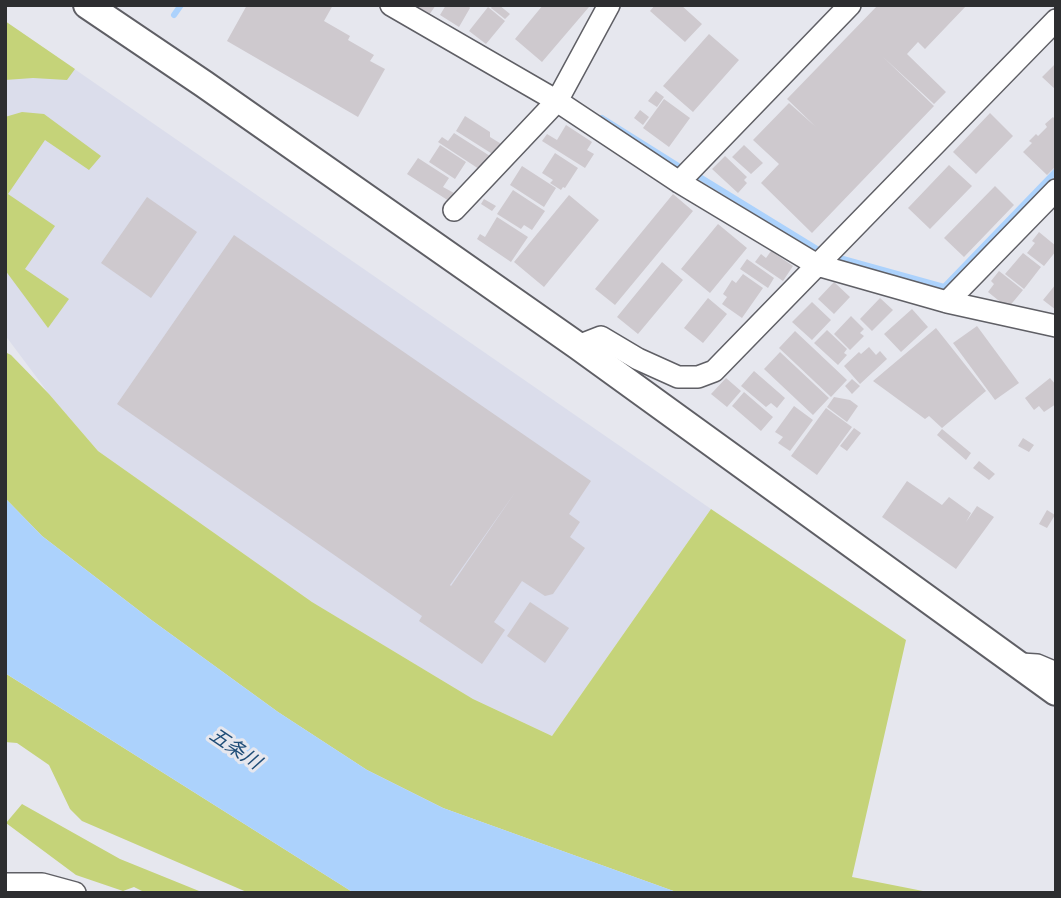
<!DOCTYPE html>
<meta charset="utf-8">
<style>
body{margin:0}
#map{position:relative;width:1061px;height:898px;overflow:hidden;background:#e6e7ee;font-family:Figtree,sans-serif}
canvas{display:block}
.frame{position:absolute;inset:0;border:7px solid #2d2e30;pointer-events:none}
</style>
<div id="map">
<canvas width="1061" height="898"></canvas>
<div class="frame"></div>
</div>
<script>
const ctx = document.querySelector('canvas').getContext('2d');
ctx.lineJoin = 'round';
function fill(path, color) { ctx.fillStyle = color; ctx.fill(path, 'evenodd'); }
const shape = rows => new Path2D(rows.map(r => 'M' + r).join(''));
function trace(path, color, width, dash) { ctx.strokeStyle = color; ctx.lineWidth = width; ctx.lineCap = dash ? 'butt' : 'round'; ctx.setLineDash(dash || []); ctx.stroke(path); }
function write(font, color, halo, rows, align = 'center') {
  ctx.font = font + ' Figtree,"Noto Sans JP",sans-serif'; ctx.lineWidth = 6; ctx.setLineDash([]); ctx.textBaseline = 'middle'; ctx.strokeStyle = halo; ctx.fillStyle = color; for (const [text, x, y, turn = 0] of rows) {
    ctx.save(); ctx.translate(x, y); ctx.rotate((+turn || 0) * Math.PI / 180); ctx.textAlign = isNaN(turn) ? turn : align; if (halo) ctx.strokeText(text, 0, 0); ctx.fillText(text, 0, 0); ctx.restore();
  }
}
const built = shape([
 [5,21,711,509,552,736,473,699,312,602,98,451,49,394,5,335]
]);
const green = shape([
 [5,21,75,69,67,80,33,78,5,80],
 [22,112,44,114,101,156,89,170,45,140,8,194,55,226,25,269,69,299,48,328,5,270,5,117],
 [5,352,11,355,49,394,98,451,312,602,473,699,552,736,711,509,906,640,852,877,933,893,679,893,443,808,367,770,278,712,150,619,42,536,5,498],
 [5,673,8,675,354,893,249,893,82,821,70,809,49,765,17,743,5,742],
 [22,804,120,859,204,893,146,893,134,887,123,891,76,875,6,823]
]);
const water = shape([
 [5,498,42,536,150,619,278,712,367,770,443,808,679,893,354,893,5,673]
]);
const stream = shape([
 [174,15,181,5],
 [602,118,680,167],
 [695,174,817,249],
 [843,259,944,287,1056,171]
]);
const building = shape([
 [247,5,333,5,324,21,350,36,348,40,374,55,370,61,385,69,358,117,227,41],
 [415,5,436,5,429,15],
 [446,5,468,5,470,8,459,27,440,15],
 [493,5,499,5,510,14,505,19,491,8],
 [543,5,587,5,589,7,542,62,515,39],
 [655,5,681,5,702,24,685,42,650,11],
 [878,5,967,5,925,49,918,42,907,54,946,92,934,104,882,56,934,106,812,233,761,183,779,164,753,140,789,103,816,127,787,99],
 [488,7,505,21,486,44,469,31],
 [709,34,739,60,693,112,663,86],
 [1056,63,1056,90,1042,77],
 [656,91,664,97,657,107,648,101],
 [664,99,690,118,669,147,643,128],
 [640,110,649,117,643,125,634,118],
 [990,113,1013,136,976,174,953,152],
 [465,116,490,132,490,137,503,145,494,155,456,131],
 [1053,117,1056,120,1056,166,1047,175,1023,152,1032,143,1029,141,1036,134,1038,136,1047,127,1045,124],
 [566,125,592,142,587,150,594,154,585,168,542,141,547,134,557,140],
 [454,133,490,156,484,165,479,169,438,142,442,137,448,141],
 [440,145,466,162,455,179,429,162],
 [744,145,763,163,751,174,732,157],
 [555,153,578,168,565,188,563,187,561,190,550,183,553,180,542,173],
 [725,156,747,177,744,180,747,183,738,193,712,169],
 [418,158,449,178,443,187,454,193,449,201,407,174],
 [949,165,972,186,930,229,908,208],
 [522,166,556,188,544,207,510,185],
 [995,186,1014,205,964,257,944,238],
 [513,190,545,211,532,230,524,225,521,229,497,214],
 [673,194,693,211,615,305,595,289],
 [569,195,599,220,544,287,514,262],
 [147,197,197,232,151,298,101,263],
 [484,199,496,206,492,211,481,204],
 [497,217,528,237,511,262,477,239,480,234,485,237],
 [718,224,747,248,710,293,681,269],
 [1039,232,1056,246,1056,251,1044,266,1027,253,1035,243,1032,241],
 [234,235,591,481,569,514,580,522,570,537,585,548,553,594,545,596,522,581,494,622,505,630,482,664,419,621,422,616,117,404],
 [516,491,451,586,450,585],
 [771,251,793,266,783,281,755,262,761,254,766,258],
 [1023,253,1041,267,1024,289,1005,274],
 [747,259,774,278,768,288,740,269],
 [662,262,683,280,638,334,617,317],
 [999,271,1023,290,1008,308,988,292,994,284,991,281],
 [743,274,763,288,742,318,722,304,727,297,723,294,732,280,736,283],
 [834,282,850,297,834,314,818,299],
 [1056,284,1056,310,1043,300],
 [708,298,727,314,703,343,684,328],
 [880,298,893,310,872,331,860,319],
 [812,302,831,320,812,340,792,322],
 [912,309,928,327,901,352,884,334],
 [851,316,864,329,860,333,864,336,850,350,834,334],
 [977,326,1019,383,995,400,953,343],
 [936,328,986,391,942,428,929,416,925,419,873,381],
 [827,330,847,349,844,353,847,355,838,365,814,343],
 [795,331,847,380,831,397,779,348],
 [869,347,876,355,880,351,887,359,860,384,844,366,859,352,861,354],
 [780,352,829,398,813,415,764,369],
 [754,371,785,398,777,408,771,403,766,407,741,386],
 [726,378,741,391,727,407,711,394],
 [1050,378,1056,385,1056,404,1044,412,1039,406,1034,410,1025,398],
 [852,379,860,386,852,394,845,386],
 [744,392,773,417,761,431,732,406],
 [834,397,850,400,858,406,847,422,827,407],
 [794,406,813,420,790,451,778,443,783,437,775,432],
 [826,408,852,427,817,475,791,456],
 [854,428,861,433,847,451,840,446],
 [942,429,971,453,966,460,937,435],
 [1023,438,1034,445,1029,452,1018,446],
 [979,461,995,474,989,480,973,468],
 [907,481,942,505,949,497,971,513,966,522,977,506,994,517,956,569,882,517],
 [1047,510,1055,515,1047,528,1039,524],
 [530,602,569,628,545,663,507,636]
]);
const minor = shape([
 [391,5,557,101,679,182,817,265,947,302,1056,326],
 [679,182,850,5],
 [454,210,557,101,609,5],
 [947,302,1056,190],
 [578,346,601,337,638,359,678,377,698,377,714,371,1056,20],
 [1021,664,1037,665,1056,673],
 [5,884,42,884,75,893]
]);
const tertiary = shape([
 [87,5,204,84,578,346,1056,692]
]);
const waterNames = [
 ["五条川",235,749,34]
];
fill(built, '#dbddeb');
fill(green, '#c5d379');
fill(water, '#acd2fc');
trace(stream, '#acd2fc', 6);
fill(building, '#cec9ce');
trace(minor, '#5f5f65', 24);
trace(tertiary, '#5f5f65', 30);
trace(minor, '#fff', 21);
trace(tertiary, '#fff', 26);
write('italic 19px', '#1e4c77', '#e6e7ee', waterNames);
</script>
